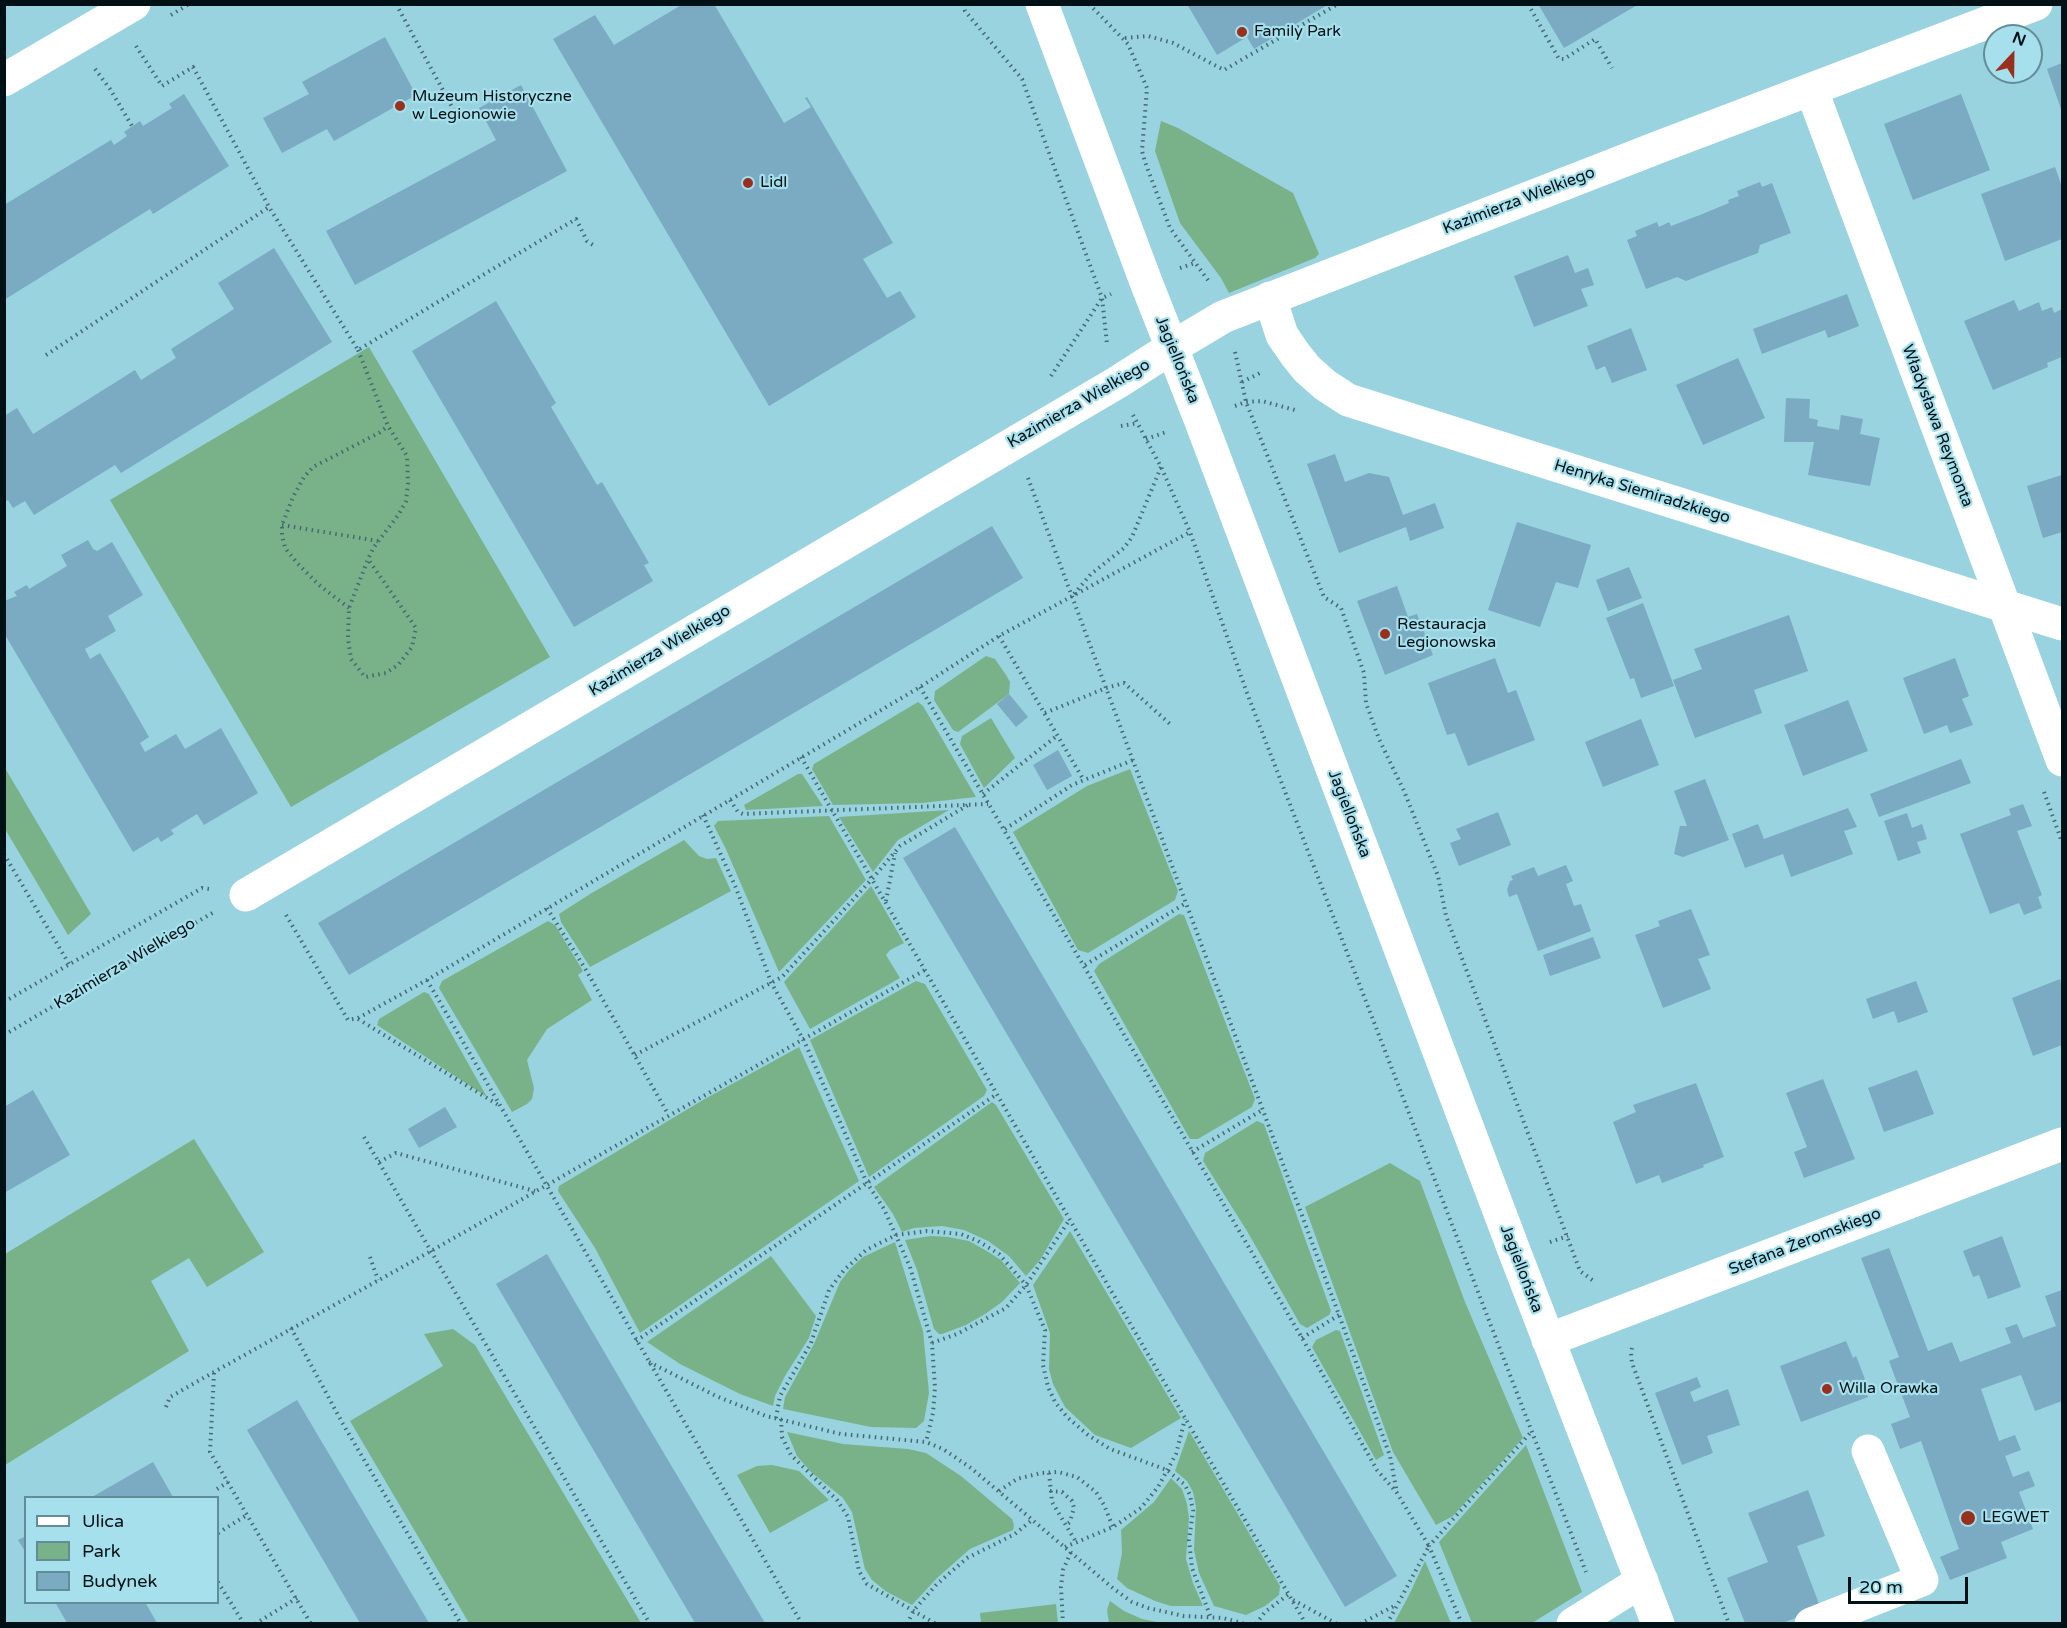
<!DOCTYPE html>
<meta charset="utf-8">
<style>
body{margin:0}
#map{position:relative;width:2067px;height:1628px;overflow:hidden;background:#98d3df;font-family:"Varela Round",sans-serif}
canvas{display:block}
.frame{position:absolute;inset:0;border:6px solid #001115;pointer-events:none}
.legend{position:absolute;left:24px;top:1496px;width:195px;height:108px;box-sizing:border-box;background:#a5e0ec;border:2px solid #638d96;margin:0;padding:8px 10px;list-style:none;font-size:18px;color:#001115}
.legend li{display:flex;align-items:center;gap:12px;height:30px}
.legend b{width:30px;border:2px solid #638d96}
.north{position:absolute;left:1983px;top:24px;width:60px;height:60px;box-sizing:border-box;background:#a5e0ec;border:2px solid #638d96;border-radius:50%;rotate:22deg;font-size:16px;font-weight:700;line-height:24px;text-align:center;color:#001115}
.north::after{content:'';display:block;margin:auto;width:21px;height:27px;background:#992f1d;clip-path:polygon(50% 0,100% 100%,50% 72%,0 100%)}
.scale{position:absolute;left:1848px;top:1577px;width:120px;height:27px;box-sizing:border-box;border:3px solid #001115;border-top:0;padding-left:8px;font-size:18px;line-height:21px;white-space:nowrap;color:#001115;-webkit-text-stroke:4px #a5e0ec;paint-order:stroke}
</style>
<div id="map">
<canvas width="2067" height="1628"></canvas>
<div class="frame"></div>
<ul class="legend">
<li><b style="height:8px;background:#fff"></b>Ulica</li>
<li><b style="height:16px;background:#79b288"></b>Park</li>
<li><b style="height:16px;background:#7baac3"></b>Budynek</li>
</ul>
<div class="north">N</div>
<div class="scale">20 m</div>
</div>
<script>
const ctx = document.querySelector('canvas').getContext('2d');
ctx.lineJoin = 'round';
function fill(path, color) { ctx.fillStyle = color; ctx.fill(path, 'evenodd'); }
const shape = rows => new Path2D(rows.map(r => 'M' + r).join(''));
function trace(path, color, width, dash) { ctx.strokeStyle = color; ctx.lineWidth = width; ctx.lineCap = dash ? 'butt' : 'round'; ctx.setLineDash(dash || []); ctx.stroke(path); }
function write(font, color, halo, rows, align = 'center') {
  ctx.font = font + ' "Varela Round",sans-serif'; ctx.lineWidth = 4.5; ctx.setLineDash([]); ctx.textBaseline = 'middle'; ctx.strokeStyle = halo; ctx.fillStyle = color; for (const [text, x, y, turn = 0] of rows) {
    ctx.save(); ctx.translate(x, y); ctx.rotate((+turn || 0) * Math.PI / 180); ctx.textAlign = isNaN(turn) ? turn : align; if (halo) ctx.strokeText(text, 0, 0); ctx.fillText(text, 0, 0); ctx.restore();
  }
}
const green = shape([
 [1161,121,1178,128,1293,193,1319,254,1315,258,1229,293,1221,278,1180,223,1155,151],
 [369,347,550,657,291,807,110,500],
 [986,656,995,659,1006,675,1010,682,1009,694,958,732,953,730,934,700,935,691],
 [918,702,923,706,976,797,922,803,833,805,812,769,814,764],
 [991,718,1015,758,984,788,960,744,962,736],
 [5,768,91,914,68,935,5,829],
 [1130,769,1178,891,1175,900,1088,953,1078,950,1013,832,1087,786],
 [798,774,802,774,823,806,746,810,744,805],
 [949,810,898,840,873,872,839,817],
 [829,816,866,880,779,972,725,847,714,826,718,821],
 [684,840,699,856,707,859,716,858,731,891,590,967,561,922,559,914,590,894],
 [871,886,904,943,890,950,886,955,900,978,810,1029,784,982],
 [1179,914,1184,915,1255,1099,1252,1107,1198,1139,1190,1139,1094,971,1099,964],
 [548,921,555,925,583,971,578,975,592,1000,547,1029,527,1060,534,1088,532,1099,527,1104,512,1112,439,988,442,981],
 [916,981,925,984,987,1090,984,1096,869,1177,810,1040],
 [424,992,429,994,487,1097,377,1025,379,1019],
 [799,1047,859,1181,640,1333,595,1248,558,1191,559,1186,703,1100],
 [992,1102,996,1105,1064,1219,1040,1260,1026,1276,1009,1256,988,1241,964,1230,942,1226,914,1228,902,1232,893,1214,874,1187],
 [1257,1121,1264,1124,1331,1311,1329,1315,1307,1328,1300,1324,1247,1231,1203,1161,1205,1153],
 [194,1139,264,1252,207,1287,189,1258,151,1281,189,1351,5,1465,5,1254],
 [1390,1163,1420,1181,1465,1302,1523,1438,1453,1516,1436,1525,1393,1452,1305,1207],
 [1070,1231,1181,1418,1131,1448,1095,1435,1065,1407,1053,1384,1049,1369,1050,1333,1033,1285],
 [931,1236,948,1237,969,1241,985,1250,1001,1260,1020,1283,1002,1302,985,1314,966,1325,942,1334,939,1334,934,1329,917,1270,905,1240],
 [895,1242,923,1331,929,1393,924,1421,916,1428,871,1427,783,1409,785,1397,814,1344,840,1282,850,1269,863,1257],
 [771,1256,816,1316,809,1338,785,1376,775,1396,773,1406,740,1394,680,1364,647,1342],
 [453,1329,475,1345,641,1623,469,1623,350,1421,443,1366,424,1334],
 [1336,1330,1340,1331,1384,1455,1376,1460,1312,1347,1316,1340],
 [1189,1431,1280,1586,1279,1595,1265,1606,1246,1615,1214,1606,1199,1573,1194,1550,1196,1507,1193,1492,1187,1481,1175,1471],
 [787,1432,843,1444,908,1449,926,1453,961,1476,1012,1519,1014,1525,1013,1530,970,1549,937,1578,912,1605,887,1592,872,1580,865,1569,863,1561,852,1512,843,1498,811,1472,797,1456],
 [1526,1445,1582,1592,1532,1623,1472,1623,1439,1542],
 [772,1465,799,1471,829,1500,770,1533,737,1475,757,1466],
 [1171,1478,1182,1489,1187,1504,1189,1518,1186,1559,1193,1583,1203,1606,1171,1606,1155,1601,1127,1588,1117,1579,1122,1553,1121,1530,1154,1502],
 [1425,1561,1451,1623,1394,1623,1408,1597],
 [1110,1601,1124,1611,1142,1619,1162,1623,1109,1623,1107,1610],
 [1056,1604,1058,1623,981,1623,980,1613]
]);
const building = shape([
 [683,4,714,4,784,123,811,107,805,98,807,97,893,243,863,259,887,298,900,291,916,317,769,406,553,39,595,15,614,45],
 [1187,4,1329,4,1254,49,1247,37,1217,55],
 [1538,4,1639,4,1564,48],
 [385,37,416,95,334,141,327,129,282,153,263,118,309,94,302,82],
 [2062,63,2062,112,2047,69],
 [521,85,567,171,355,285,326,231,496,140,479,108],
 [184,94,229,166,153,214,150,209,4,300,4,205,111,140,114,145,127,136,124,132,140,121,143,126,172,108,169,104],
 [1961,94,1990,170,1913,200,1884,124],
 [2055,167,2062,187,2062,239,2005,261,1981,194],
 [1760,182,1762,187,1772,183,1791,233,1760,245,1758,253,1721,267,1686,281,1677,277,1646,289,1627,240,1637,236,1635,231,1657,222,1659,227,1669,222,1671,226,1700,215,1729,203,1728,200,1739,196,1737,191],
 [274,248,332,342,121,473,115,465,34,515,25,501,13,508,8,500,4,502,4,416,17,408,33,434,135,370,141,380,176,358,171,349,234,309,218,283],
 [1568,255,1575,273,1588,268,1594,285,1581,289,1588,306,1534,327,1514,276],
 [1847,294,1859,326,1828,338,1825,330,1762,354,1753,329],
 [2014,300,2019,311,2039,302,2042,311,2052,307,2054,313,2062,309,2062,357,2047,363,2048,367,1993,390,1964,321],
 [496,301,556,403,551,407,597,485,602,482,649,563,644,565,653,581,574,627,412,351],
 [1631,328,1647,370,1612,383,1605,366,1596,370,1587,346],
 [1738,358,1765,418,1703,445,1676,385],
 [1786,398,1810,399,1809,418,1818,420,1817,426,1839,430,1841,415,1863,419,1860,434,1880,438,1870,486,1808,475,1814,442,1784,442],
 [1335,454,1345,482,1369,473,1389,477,1403,515,1435,503,1444,528,1410,541,1406,527,1339,553,1307,464],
 [2062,475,2062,532,2043,538,2027,486],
 [1517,522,1591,545,1578,588,1556,582,1540,627,1488,610],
 [992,526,1023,578,349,975,318,923],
 [88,540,93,549,97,551,112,542,143,595,108,616,116,631,85,649,90,659,100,653,125,695,149,737,140,743,145,752,176,734,185,749,221,728,258,793,204,825,197,814,171,830,174,834,161,842,158,837,133,852,4,633,4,601,17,596,14,592,27,585,29,589,67,566,61,555],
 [1629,567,1642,598,1608,611,1596,580],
 [1397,586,1408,617,1417,614,1433,655,1385,675,1357,601],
 [1643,603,1674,686,1641,698,1634,678,1630,679,1606,618],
 [1789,615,1808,671,1754,690,1762,713,1695,738,1673,680,1702,669,1694,649],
 [1495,658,1508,693,1516,690,1535,740,1468,766,1455,733,1447,735,1428,683],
 [1955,658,1969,696,1962,699,1973,725,1950,733,1947,725,1924,734,1903,678],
 [1009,694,1028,717,1016,727,997,704],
 [1848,700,1868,751,1803,776,1784,725],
 [1641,719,1659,765,1603,787,1585,742],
 [1058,750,1072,776,1047,790,1033,765],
 [1961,759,1971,783,1879,817,1870,794],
 [1705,779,1729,840,1683,857,1674,854,1680,826,1687,826,1674,791],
 [2023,804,2032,826,2017,831,2042,895,2038,897,2042,908,2024,915,2019,903,1990,914,1960,834,2011,815,2009,809],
 [1848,808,1857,827,1844,831,1853,854,1791,877,1783,854,1745,868,1732,834,1758,824,1764,839],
 [1498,812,1511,845,1459,866,1450,843,1461,839,1456,829],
 [1907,813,1912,828,1922,824,1927,839,1917,842,1921,853,1898,861,1884,821],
 [955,827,1397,1576,1345,1607,903,858],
 [1566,865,1573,881,1566,884,1574,906,1581,904,1591,931,1538,951,1517,894,1509,897,1507,890,1510,881,1513,880,1511,876,1534,867,1538,876],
 [1691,909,1710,955,1698,959,1711,989,1663,1008,1635,935,1660,926,1658,921],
 [1593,937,1601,958,1550,976,1543,955],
 [2060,979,2062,987,2062,1045,2033,1056,2012,998],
 [1916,981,1928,1012,1898,1023,1894,1011,1873,1019,1866,999],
 [1917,1070,1934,1114,1884,1132,1868,1088],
 [1823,1079,1855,1159,1804,1178,1794,1152,1807,1147,1786,1093],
 [1696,1083,1724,1157,1703,1165,1704,1167,1662,1183,1659,1175,1636,1184,1613,1122,1636,1112,1633,1105],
 [33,1090,70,1155,4,1193,4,1107],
 [445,1107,457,1127,419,1148,408,1129],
 [2002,1236,2021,1287,1988,1299,1979,1275,1973,1277,1963,1251],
 [1889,1248,1928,1351,1952,1342,1960,1362,2011,1343,2005,1328,2017,1324,2023,1338,2056,1326,2045,1296,2062,1290,2062,1401,2035,1411,2021,1375,1981,1389,1999,1441,2015,1435,2021,1450,2005,1456,2013,1477,2029,1471,2035,1486,2019,1492,2033,1529,2001,1542,2007,1558,1950,1580,1940,1557,1959,1549,1921,1441,1900,1449,1891,1424,1910,1417,1889,1361,1899,1357,1861,1258],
 [547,1254,637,1408,765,1623,695,1623,496,1284],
 [1846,1341,1853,1358,1856,1356,1865,1379,1862,1381,1868,1397,1801,1422,1780,1366],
 [1697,1377,1701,1387,1690,1392,1694,1402,1728,1389,1740,1425,1707,1436,1713,1453,1682,1465,1655,1393],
 [297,1400,429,1623,360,1623,247,1430],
 [153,1462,173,1497,92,1497],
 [1808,1490,1825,1536,1797,1546,1821,1609,1782,1623,1745,1623,1727,1578,1768,1562,1748,1513],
 [26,1536,26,1553,18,1540],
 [55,1602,145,1602,157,1623,67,1623]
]);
const path = shape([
 [396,4,457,116],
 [963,4,965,11,1022,79,1102,298,1107,344],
 [1089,4,1128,44,1147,88,1142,151,1145,162,1170,228,1210,283],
 [1528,4,1559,59,1564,59,1595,39,1612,68],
 [171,15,189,4],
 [1125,38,1148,36,1173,43,1224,70,1338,4],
 [136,46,162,86,193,67,269,207,358,350,576,219,587,241,593,245],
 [95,69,110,89,132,126],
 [1180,268,1195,263],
 [358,350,388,426,407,456,408,483,406,501,399,514,374,547,368,559,349,608,348,639,351,659,365,677,386,673,399,664,412,647,416,628,368,559],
 [1235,352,1246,402,1324,597,1341,608,1364,673,1366,703,1379,739,1404,791,1438,876,1446,916,1580,1271,1595,1282],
 [46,355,269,207],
 [1051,376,1102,298,1111,294],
 [1242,382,1262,372],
 [1235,406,1246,402,1262,401,1295,410],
 [1133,415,1161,467,1190,532,1247,693,1586,1572],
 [1121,426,1138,423],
 [1146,439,1166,432],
 [1028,478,1339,1315,1390,1456,1397,1493],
 [282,525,378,541],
 [1074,594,1091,574,1124,548,1132,537,1161,467],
 [349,608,319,585,298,564,285,548,282,535,282,525,293,497,304,477,313,467,379,433,388,426],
 [999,636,1083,779],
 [920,687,1302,1338,1377,1470,1397,1493,1429,1546,1387,1624],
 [1045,713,1106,688,1124,683,1170,724],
 [801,757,1185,1418,1306,1624],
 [2044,792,2062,842],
 [983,794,1058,735],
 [730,800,738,812,743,814,988,804],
 [703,815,736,888,771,982,805,1043,867,1183,884,1209,910,1267,932,1343,935,1388,933,1413,926,1442],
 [1005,829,1072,785,1133,760],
 [4,854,69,964],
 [886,901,895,853],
 [547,908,586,970,668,1114],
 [286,915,348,1020,358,1018,427,980,730,800,920,687,999,636,1190,532],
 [1085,965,1186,903],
 [427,980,802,1624],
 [4,1002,202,888,210,889],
 [358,1019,500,1106],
 [4,1035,214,912],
 [635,1055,782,977,872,879,900,846,968,805],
 [364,1137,650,1624],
 [1192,1152,1264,1109],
 [379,1162,396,1153,535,1191],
 [1550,1242,1568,1236],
 [370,1257,378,1280],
 [291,1328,343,1424,461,1624],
 [1302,1338,1339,1315],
 [636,1341,997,1094],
 [932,1343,957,1334,1006,1308,1026,1285,1070,1219],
 [1632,1348,1631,1353,1632,1363,1729,1624],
 [649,1362,716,1396,766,1416,841,1434,926,1442,943,1449,971,1468,1114,1589,1132,1602,1148,1608,1184,1616,1223,1618,1245,1624],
 [214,1373,210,1452,311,1624],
 [166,1407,170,1397,214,1372,431,1251,925,970],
 [776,1418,780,1396,811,1343,829,1290,844,1270,866,1250,896,1235,927,1231,961,1234,978,1241,999,1254,1026,1285,1045,1330,1043,1365,1048,1387,1055,1402,1067,1417,1088,1435,1110,1449,1167,1470,1185,1485,1190,1495,1193,1511,1189,1540,1192,1568,1211,1618],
 [781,1419,782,1437,791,1455,837,1500,848,1517,859,1571,867,1584,936,1624],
 [1049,1473,1052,1502,1076,1542],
 [217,1489,228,1482],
 [999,1491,1017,1479,1041,1473,1058,1472,1077,1477,1096,1492,1104,1505,1113,1527],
 [1050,1491,1062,1492,1072,1501,1074,1508,1070,1522,1066,1525],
 [218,1533,247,1515],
 [1065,1547,1113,1527,1141,1508,1158,1487,1176,1454,1185,1419],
 [218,1582,244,1624],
 [1293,1600,1337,1624],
 [255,1624,297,1598],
 [907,1624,914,1610,937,1584,967,1558,1015,1534,1032,1520],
 [1063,1624,1061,1587,1063,1570,1071,1552],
 [1256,1624,1265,1612,1289,1594],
 [1360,1624,1396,1605],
 [1462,1624,1429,1546,1532,1431]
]);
const minor = shape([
 [1042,4,1146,282,1200,419,1515,1253,1658,1624],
 [4,80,134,4],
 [1812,91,2062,760],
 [1270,298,1282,335,1295,354,1307,369,1325,385,1348,400,2062,624],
 [246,895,1118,382,1171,348,1223,317,1664,145,2036,4],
 [1548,1340,2062,1144],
 [1573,1624,1642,1581],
 [1811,1624,1922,1580,1868,1451]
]);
const markers = [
 [1242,32,6,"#992f1d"],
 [400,106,6,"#992f1d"],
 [748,183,6,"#992f1d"],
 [1385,634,6,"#992f1d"],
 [1827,1389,6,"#992f1d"],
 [1968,1518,8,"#992f1d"]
];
const poiNames = [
 ["Family Park",1254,32],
 ["Muzeum Historyczne",412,97],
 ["w Legionowie",412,115],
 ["Lidl",760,183],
 ["Restauracja",1397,625],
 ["Legionowska",1397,643],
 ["Willa Orawka",1839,1389],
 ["LEGWET",1982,1518]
];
const streetNames = [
 ["Kazimierza Wielkiego",1519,201,-21],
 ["Jagiellońska",1177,360,68],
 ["Kazimierza Wielkiego",1079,404,-30],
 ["Władysława Reymonta",1937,426,69],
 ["Henryka Siemiradzkiego",1642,492,17],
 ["Kazimierza Wielkiego",660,651,-31],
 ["Jagiellońska",1349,814,69],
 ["Kazimierza Wielkiego",125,964,-31],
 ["Stefana Żeromskiego",1805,1242,-21],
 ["Jagiellońska",1521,1269,69]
];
fill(green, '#79b288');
fill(building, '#7baac3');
trace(path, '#466a72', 4, [1.5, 4.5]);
trace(minor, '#fff', 33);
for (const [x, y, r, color] of markers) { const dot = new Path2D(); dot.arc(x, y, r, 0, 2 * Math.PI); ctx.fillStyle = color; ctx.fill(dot); trace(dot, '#a5e0ec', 2); }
write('16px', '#001115', '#a5e0ec', poiNames, 'left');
write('16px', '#001115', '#a5e0ec', streetNames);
</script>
